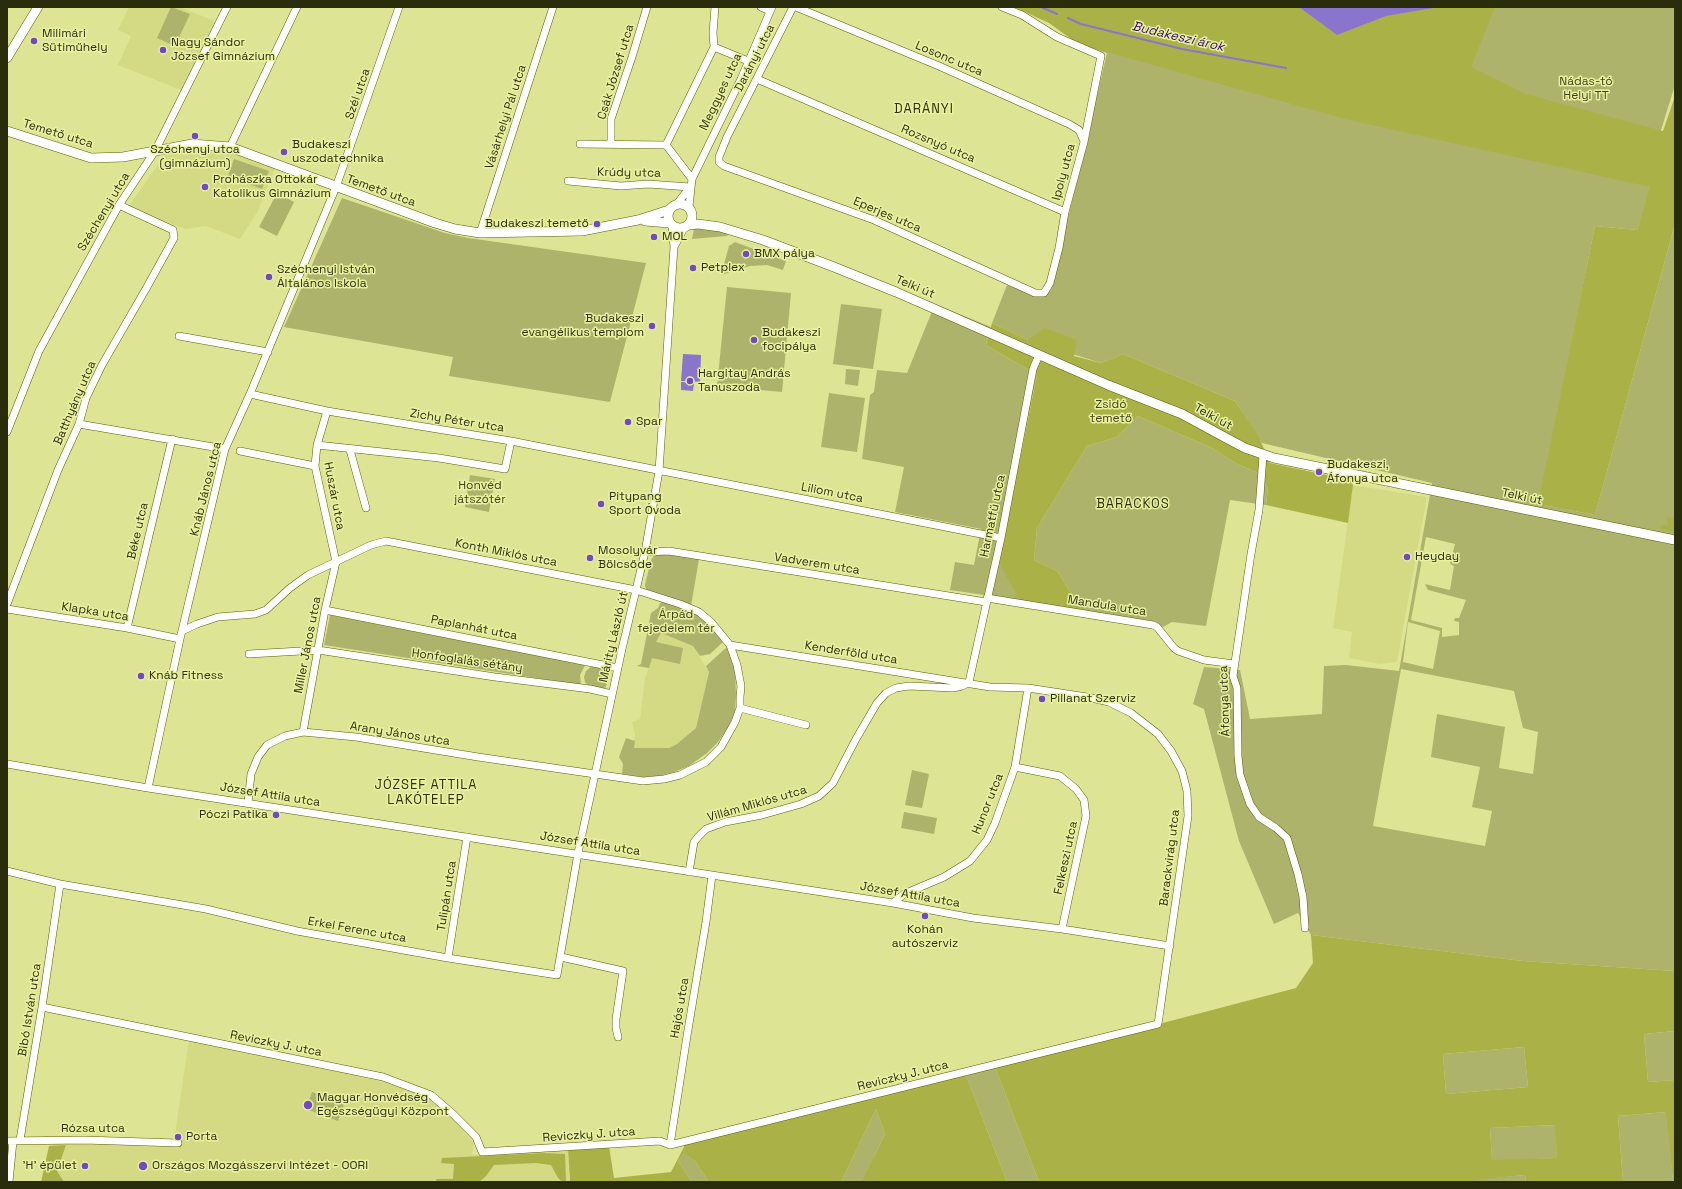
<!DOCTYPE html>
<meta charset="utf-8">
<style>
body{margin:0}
#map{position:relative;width:1682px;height:1189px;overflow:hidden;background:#dde594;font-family:"Space Grotesk",sans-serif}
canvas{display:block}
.frame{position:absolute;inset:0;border:8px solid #2a2d0b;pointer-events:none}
</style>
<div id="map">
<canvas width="1682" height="1189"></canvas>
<div class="frame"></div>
</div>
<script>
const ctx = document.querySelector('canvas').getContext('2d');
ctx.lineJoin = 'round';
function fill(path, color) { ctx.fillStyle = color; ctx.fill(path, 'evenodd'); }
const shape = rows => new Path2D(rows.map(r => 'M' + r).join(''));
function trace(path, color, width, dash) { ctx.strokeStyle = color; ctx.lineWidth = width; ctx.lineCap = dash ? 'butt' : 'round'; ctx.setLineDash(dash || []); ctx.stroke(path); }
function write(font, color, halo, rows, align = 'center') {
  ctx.font = font + ' "Space Grotesk",sans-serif'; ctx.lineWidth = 3; ctx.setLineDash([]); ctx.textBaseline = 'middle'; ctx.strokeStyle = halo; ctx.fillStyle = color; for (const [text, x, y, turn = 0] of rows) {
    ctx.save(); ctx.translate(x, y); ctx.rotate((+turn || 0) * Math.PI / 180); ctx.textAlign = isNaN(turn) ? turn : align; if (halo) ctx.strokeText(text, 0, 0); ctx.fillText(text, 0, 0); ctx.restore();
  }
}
const built = shape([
 [129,7,179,7,215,21,181,90,118,65,131,36,118,30],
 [189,150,234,154,275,168,258,211,240,239,206,226,185,229,128,207,164,156],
 [1353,485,1427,497,1397,662,1380,664,1349,658,1352,632,1333,628],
 [661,633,693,646,709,672,696,728,677,744,669,748,633,748,635,734,632,722,640,719,645,678,652,658,656,642],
 [189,1040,384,1082,428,1098,446,1112,474,1143,472,1155,482,1154,486,1158,489,1157,487,1154,568,1148,569,1182,42,1182,54,1142,173,1147]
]);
const green = shape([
 [171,7,190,14,175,46,157,38],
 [1054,7,1675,7,1675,85,1644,185,1651,187,1637,230,1595,226,1539,504,1595,515,1675,224,1675,971,1523,961,1311,935,1298,913,1274,924,1239,841,1204,709,1193,704,1204,667,1240,670,1250,719,1322,714,1324,666,1346,665,1399,671,1432,483,1262,443,1235,401,1123,354,1101,363,1028,340,992,323,1007,285,1039,297,1045,295,1051,290,1107,53,1078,44],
 [1426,537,1455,544,1450,564,1454,566,1450,590,1425,584,1428,590,1466,600,1459,618,1455,618,1454,621,1459,622,1459,635,1442,637,1442,628,1411,620],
 [1408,622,1440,631,1433,669,1403,662],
 [1401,669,1514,691,1523,728,1538,732,1533,774,1499,768,1505,727,1437,714,1431,757,1480,767,1472,807,1492,811,1485,846,1373,826],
 [234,159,269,171,262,189,228,176],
 [277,193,294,202,277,236,259,227],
 [342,198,445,233,468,238,646,263,610,402,449,376,453,357,284,327],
 [705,228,729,232,727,236,692,239,694,229],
 [735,242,786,261,783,270,767,265,750,266,721,275,729,246],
 [727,287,791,293,782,392,717,386],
 [841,304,882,309,873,369,833,364],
 [935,304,991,327,986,345,1037,375,1019,461,1019,600,950,590,955,562,974,565,981,529,895,512,904,467,862,459,870,395,874,392,877,370,907,373],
 [846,369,860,370,858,386,845,384],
 [829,393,865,398,857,452,821,447],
 [1138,416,1212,448,1237,464,1256,472,1268,488,1266,505,1230,500,1206,626,1172,622,1163,627,1151,621,1082,610,1057,571,1034,560,1037,528,1087,446,1117,437],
 [470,475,495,479,489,512,465,507],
 [659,553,699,559,691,606,648,591,646,589,645,585,651,560,655,554],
 [662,600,696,614,707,622,723,642,710,654,700,656,693,646,661,633,656,642,683,648,680,664,652,658,649,668,637,666,641,664,651,613,658,608],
 [330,615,585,665,580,675,581,685,324,645],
 [727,647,735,666,736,697,735,711,729,726,718,742,707,753,689,766,674,772,658,776,643,777,622,774,623,764,619,757,626,738,635,741,634,748,669,748,677,744,696,728,709,672,706,666],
 [593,665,606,668,609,671,606,687,603,689,590,687,585,682,584,677,586,671],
 [912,770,929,774,922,808,905,805],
 [904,812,937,818,934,834,901,828],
 [1675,1031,1675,1080,1648,1082,1644,1034],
 [1524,1047,1528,1087,1446,1094,1443,1054],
 [995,1067,1039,1182,1007,1182,966,1075],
 [312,1092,344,1104,338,1121,306,1109],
 [876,1109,885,1134,874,1157,984,1182,841,1182],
 [1667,1112,1673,1182,1623,1182,1618,1116],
 [1556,1125,1557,1158,1492,1161,1490,1128],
 [684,1152,695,1161,709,1182,692,1182,678,1161],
 [1525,1175,1526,1182,1458,1181]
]);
const forest = shape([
 [1014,7,1299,7,1337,35,1386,16,1439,7,1495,7,1471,67,1526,94,1663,131,1675,96,1675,224,1595,515,1538,504,1595,226,1637,230,1650,187,1345,119,1078,44,1049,23],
 [992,323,1028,340,1045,328,1077,340,1074,356,1101,363,1123,354,1235,401,1259,437,1270,463,1350,480,1353,485,1348,523,1266,505,1268,488,1256,472,1237,464,1212,448,1138,416,1117,437,1087,446,1037,528,1034,560,1057,571,1082,610,1019,600,999,562,1037,375,986,345],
 [1666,517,1675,519,1675,532,1660,529,1661,526,1668,525],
 [1311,935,1523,961,1675,971,1675,1031,1644,1034,1648,1082,1675,1080,1675,1182,1673,1182,1666,1112,1618,1116,1623,1182,1526,1182,1525,1175,1458,1182,1039,1182,995,1067,1296,988,1313,963],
 [1524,1047,1528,1087,1446,1094,1443,1054],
 [1555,1125,1557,1158,1492,1160,1490,1128],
 [966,1075,1007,1182,862,1182,885,1134,876,1109,841,1182,709,1182,695,1161,684,1153,678,1161,692,1182,570,1182,568,1148,609,1146,614,1178,671,1172,685,1145],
 [66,1145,57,1171,64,1182,41,1182,49,1146],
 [543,1153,565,1154,566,1182,563,1182,558,1178,551,1165,536,1163,494,1165,486,1176,479,1182,437,1182,436,1179,453,1179,454,1164,441,1163,442,1158]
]);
const water = shape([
 [1299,7,1439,7,1386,16,1337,35],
 [683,354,701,355,700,382,681,381],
 [681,382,694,383,693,391,681,390]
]);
const stream = shape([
 [1041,7,1057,14],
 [1068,18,1081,24,1182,49,1286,68]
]);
const street = shape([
 [761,7,770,11],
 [793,7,727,137,719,157,719,162,724,166,874,220,1035,293,1044,293,1050,283,1059,248,1065,212,1084,142,1101,56,1057,37,1022,15,1002,7],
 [796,7,939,66,1069,124,1079,130,1084,141],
 [714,47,748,61],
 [757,79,1065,212],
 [611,143,611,119,632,57,647,7],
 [580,144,666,145],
 [230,147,297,7],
 [692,179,666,145,714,47,713,33,715,7],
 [568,181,621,186,648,184,690,187],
 [677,204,690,187],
 [689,207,692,179,741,79,772,7],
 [480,233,553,7],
 [674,247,684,228],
 [179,336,268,352],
 [250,394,327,411,511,441,1001,538],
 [79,424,225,449],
 [7,432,39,351,119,205,155,151,227,7],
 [317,445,439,458,505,469,511,441],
 [350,450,366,508],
 [240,451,315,466],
 [1263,455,1259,510,1251,554,1233,676,1237,688,1238,756,1240,775,1250,804,1259,817,1276,828,1287,838,1298,874,1303,897,1305,928],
 [645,552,669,551,986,602],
 [987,598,1153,625,1157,627,1174,648,1178,651,1204,660,1234,664],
 [7,604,58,470,79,424,86,398,102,365,147,287,174,238,173,230,119,205],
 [7,609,127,628,180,639],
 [325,610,618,668],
 [127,628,172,439],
 [182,631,197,624,218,617,255,614,266,610,290,588,308,575,371,545,386,541,636,590,680,604,699,612,711,622,730,645,737,665,741,686,740,697,740,708,735,722,721,747,706,762,680,775,664,779,643,781,478,757,356,737,303,732,285,736,267,745,258,757,251,774,248,803],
 [249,654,318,650,495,677,590,689,612,694],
 [969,682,1001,538,1033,369,1039,355],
 [740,708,806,725],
 [303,732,325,610,336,562,315,466,317,445,327,411],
 [7,764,148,788,893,903,973,918,1062,929,1170,946],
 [1015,767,1060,776,1076,789,1084,800,1086,816,1062,929],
 [148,788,180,639,225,449,250,394,336,187,399,7],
 [7,871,60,884,206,909,297,931,448,958,557,975,578,853,622,649,645,552,659,471,674,247,672,226],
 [689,872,694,842,699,836,706,829,725,822,762,815,801,804,819,796,833,783,856,739,877,703,886,693,896,688,909,686,953,688,962,686,968,683],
 [893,903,904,894,944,877,970,861,987,840,995,823,1015,767,1028,688],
 [561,957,623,971,616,1019,616,1028,618,1037],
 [448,958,467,837],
 [42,1007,383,1077,431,1095,453,1114,476,1137,482,1152,660,1141,670,1145,1158,1024,1188,816,1187,791,1182,771,1171,751,1158,734,1131,713,1109,702,1087,697,1028,688,990,687,730,645],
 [20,1140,42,1007,60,884],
 [7,1141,84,1140,178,1143],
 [670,1145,687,1036,706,922,712,875],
 [9,1182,13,1141]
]);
const secondary = shape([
 [7,58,38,7],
 [7,131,91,158,123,157,192,144,230,147,435,223,455,229,480,233,582,231,638,220,669,210],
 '668 216a12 12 0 1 1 24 0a12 12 0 1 1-24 0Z',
 [645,221,669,223],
 [689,225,698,224,720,227,763,240,834,267,896,292,1108,385,1182,414,1228,439,1245,448,1274,458,1675,540]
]);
const markers = [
 [34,41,4,"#6f4ac3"],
 [163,50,4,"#6f4ac3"],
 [195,136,4,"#6f4ac3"],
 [284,152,4,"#6f4ac3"],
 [205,187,4,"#6f4ac3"],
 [597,224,4,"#6f4ac3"],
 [654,237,4,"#6f4ac3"],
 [746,254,4,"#6f4ac3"],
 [693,268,4,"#6f4ac3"],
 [269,277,4,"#6f4ac3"],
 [652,326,4,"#6f4ac3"],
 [754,340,4,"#6f4ac3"],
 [690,381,4,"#6f4ac3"],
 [628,422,4,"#6f4ac3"],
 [1319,472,4,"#6f4ac3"],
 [601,504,4,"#6f4ac3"],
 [1407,557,4,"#6f4ac3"],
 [590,558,4,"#6f4ac3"],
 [141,676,4,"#6f4ac3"],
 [1042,699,4,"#6f4ac3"],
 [276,815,4,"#6f4ac3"],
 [925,916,4,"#6f4ac3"],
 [308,1105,5,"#6f4ac3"],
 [178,1137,4,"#6f4ac3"],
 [85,1166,4,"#6f4ac3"],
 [143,1166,5,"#6f4ac3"]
];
const poiNames = [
 ["Milimári",42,34],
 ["Sütiműhely",42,48],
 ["Nagy Sándor",171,43],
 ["József Gimnázium",171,57],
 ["Budakeszi",292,145],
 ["uszodatechnika",292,159],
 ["Széchenyi utca",195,150,"center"],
 ["(gimnázium)",195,164,"center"],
 ["Prohászka Ottokár",213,180],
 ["Katolikus Gimnázium",213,194],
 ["Budakeszi temető",589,224,"right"],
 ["MOL",662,237],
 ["BMX pálya",754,254],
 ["Petplex",701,268],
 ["Széchenyi István",277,270],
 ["Általános Iskola",277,284],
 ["Budakeszi",644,319,"right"],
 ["evangélikus templom",644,333,"right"],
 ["Budakeszi",762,333],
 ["focipálya",762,347],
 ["Hargitay András",698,374],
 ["Tanuszoda",698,388],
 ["Spar",636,422],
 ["Budakeszi,",1327,465],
 ["Áfonya utca",1327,479],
 ["Pitypang",609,497],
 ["Sport Óvoda",609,511],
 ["Mosolyvár",598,551],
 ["Bölcsőde",598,565],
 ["Heyday",1415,557],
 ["Knáb Fitness",149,676],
 ["Pillanat Szerviz",1050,699],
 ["Póczi Patika",268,815,"right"],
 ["Kohán",925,930,"center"],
 ["autószerviz",925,944,"center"],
 ["Magyar Honvédség",317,1098],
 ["Egészségügyi Központ",317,1112],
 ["Porta",186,1137],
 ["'H' épület",77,1166,"right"],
 ["Országos Mozgásszervi Intézet - OORI",152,1166]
];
const streetNames = [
 ["Darányi utca",755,58,-63],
 ["Losonc utca",949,59,23],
 ["Csák József utca",616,72,-73],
 ["Meggyes utca",721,92,-65],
 ["Szél utca",358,94,-71],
 ["Vásárhelyi Pál utca",506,117,-72],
 ["Temető utca",58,134,17],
 ["Rozsnyó utca",938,144,23],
 ["Ipoly utca",1064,172,-75],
 ["Krúdy utca",629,173,1],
 ["Temető utca",381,191,20],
 ["Széchenyi utca",104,212,-59],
 ["Eperjes utca",887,215,23],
 ["Telki út",915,287,23],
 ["Batthyány utca",75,403,-67],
 ["Telki út",1213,417,29],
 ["Zichy Péter utca",457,421,9],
 ["Knáb János utca",206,489,-76],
 ["Liliom utca",832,493,11],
 ["Huszár utca",334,496,79],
 ["Telki út",1522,497,12],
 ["Harmatfű utca",993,516,-78],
 ["Béke utca",138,531,-77],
 ["Konth Miklós utca",506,553,11],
 ["Vadverem utca",817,564,9],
 ["Mandula utca",1107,606,9],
 ["Klapka utca",95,612,9],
 ["Paplanhát utca",474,628,11],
 ["Márity László út",614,637,-77],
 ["Miller János utca",308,645,-79],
 ["Kenderföld utca",851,653,9],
 ["Honfoglalás sétány",467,661,8],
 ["Áfonya utca",1225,701,-92],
 ["Arany János utca",400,734,9],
 ["József Attila utca",270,795,9],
 ["Villám Miklós utca",757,804,-16],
 ["Hunor utca",988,804,-68],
 ["József Attila utca",590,844,9],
 ["Felkeszi utca",1066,858,-78],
 ["Barackvirág utca",1170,858,-83],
 ["József Attila utca",910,895,10],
 ["Tulipán utca",447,896,-81],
 ["Erkel Ferenc utca",357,930,10],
 ["Hajós utca",680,1008,-80],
 ["Bibó István utca",30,1010,-81],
 ["Reviczky J. utca",276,1044,11],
 ["Reviczky J. utca",903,1076,-14],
 ["Rózsa utca",93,1129],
 ["Reviczky J. utca",589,1135,-4]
];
const parkNames = [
 ["Nádas-tó",1586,82],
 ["Helyi TT",1586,96],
 ["Zsidó",1111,405],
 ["temető",1111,419],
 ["Honvéd",480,486],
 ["játszótér",480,500],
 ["Árpád",676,615],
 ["fejedelem tér",676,629]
];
const waterNames = [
 ["Budakeszi árok",1178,37,13]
];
const neighbourhoodNames = [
 ["DARÁNYI",924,109],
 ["BARACKOS",1133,504],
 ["JÓZSEF ATTILA",426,785],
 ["LAKÓTELEP",426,800]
];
fill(built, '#d3da83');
fill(green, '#adb36b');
fill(forest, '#aab247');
fill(water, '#8975cc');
trace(stream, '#8975cc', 2);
trace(street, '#5a5f00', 8);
trace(secondary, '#5a5f00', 10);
trace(street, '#fff', 7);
trace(secondary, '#fff', 9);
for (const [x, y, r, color] of markers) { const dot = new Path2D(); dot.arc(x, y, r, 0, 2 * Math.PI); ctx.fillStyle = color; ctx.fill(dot); trace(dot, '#eaf2a1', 1.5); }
write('12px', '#2a2d0b', '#eaf2a1', poiNames, 'left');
write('12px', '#2a2d0b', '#eaf2a1', streetNames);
write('12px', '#3d4014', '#eaf2a1', parkNames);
write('italic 13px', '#340172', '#eaf2a1', waterNames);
ctx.letterSpacing = '1px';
write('13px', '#2a2d01', '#eaf2a1', neighbourhoodNames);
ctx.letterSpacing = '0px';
</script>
